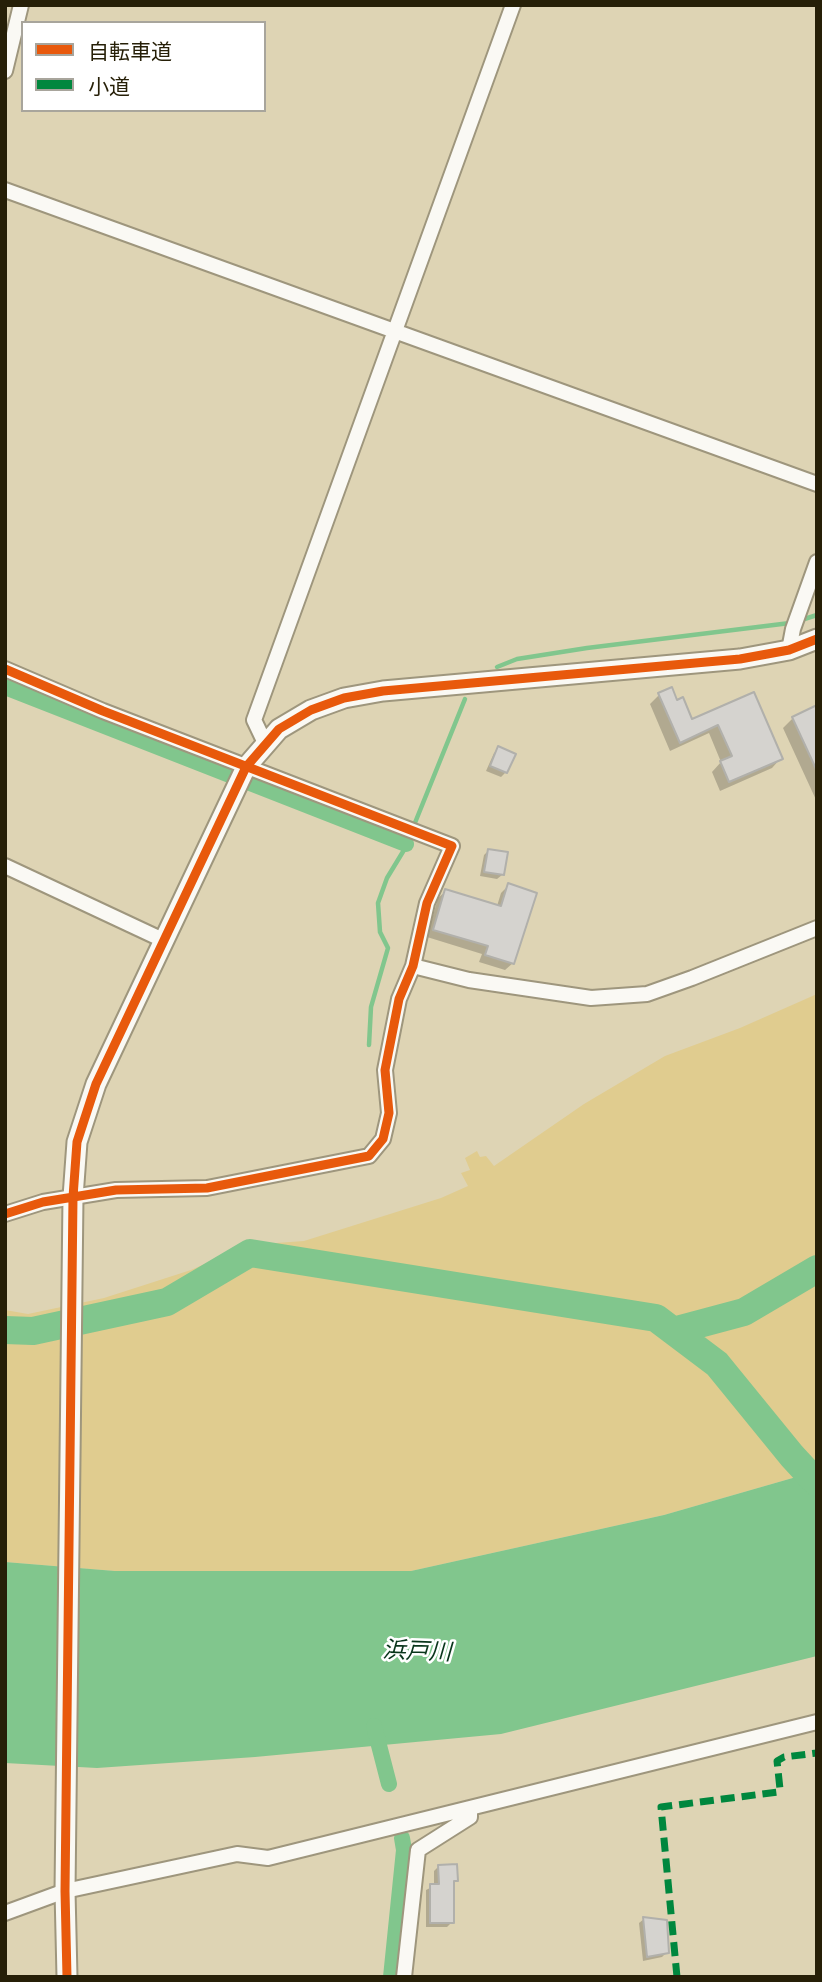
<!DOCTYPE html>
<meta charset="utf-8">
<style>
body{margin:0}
#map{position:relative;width:822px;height:1982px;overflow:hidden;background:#ded4b4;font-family:"Open Sans","Noto Sans JP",sans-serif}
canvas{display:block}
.frame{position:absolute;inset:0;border:7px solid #261f07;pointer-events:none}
.legend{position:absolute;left:21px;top:21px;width:245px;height:91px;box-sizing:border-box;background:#fff;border:2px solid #a8a59c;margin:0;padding:9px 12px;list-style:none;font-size:21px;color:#261f07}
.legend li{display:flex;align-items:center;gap:14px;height:35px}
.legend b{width:35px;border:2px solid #a8a59c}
</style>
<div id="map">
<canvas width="822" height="1982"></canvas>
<div class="frame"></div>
<ul class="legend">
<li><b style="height:9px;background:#e8590c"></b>自転車道</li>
<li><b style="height:9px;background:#00873e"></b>小道</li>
</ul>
</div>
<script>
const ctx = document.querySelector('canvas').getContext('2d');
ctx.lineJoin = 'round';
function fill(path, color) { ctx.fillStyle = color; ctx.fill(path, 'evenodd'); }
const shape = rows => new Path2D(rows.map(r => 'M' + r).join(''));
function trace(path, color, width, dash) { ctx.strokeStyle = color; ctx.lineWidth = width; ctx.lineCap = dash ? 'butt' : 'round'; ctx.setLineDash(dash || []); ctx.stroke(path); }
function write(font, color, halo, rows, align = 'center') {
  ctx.font = font + ' "Open Sans","Noto Sans JP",sans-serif'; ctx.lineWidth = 5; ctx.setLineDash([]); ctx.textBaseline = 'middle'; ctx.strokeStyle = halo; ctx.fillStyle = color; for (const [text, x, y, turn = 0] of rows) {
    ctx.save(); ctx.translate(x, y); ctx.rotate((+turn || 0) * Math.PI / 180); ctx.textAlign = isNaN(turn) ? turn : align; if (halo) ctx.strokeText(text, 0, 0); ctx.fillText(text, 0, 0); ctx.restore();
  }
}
const green = shape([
 [817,994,817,1471,664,1515,411,1571,115,1571,5,1562,5,1310,28,1314,104,1298,191,1270,248,1245,304,1241,441,1198,468,1186,461,1173,470,1170,465,1158,477,1151,480,1157,486,1156,494,1166,584,1104,665,1056,740,1028]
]);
const water = shape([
 [817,1471,817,1656,501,1734,255,1757,97,1768,5,1763,5,1562,115,1571,411,1571,664,1515]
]);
const shadow = shape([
 [753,694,781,758,772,768,720,791,712,772,721,762,709,733,670,751,650,704,659,695,676,702,691,721],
 [817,707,817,802,783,728,793,718],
 [498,749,506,772,501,777,486,771,494,753],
 [489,850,502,875,497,879,480,876,484,855],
 [509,885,513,963,505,970,479,962,482,954,427,937,438,898,446,891,497,906,501,893],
 [438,1867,456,1880,452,1884,452,1922,447,1927,426,1927,426,1890,434,1886,434,1871],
 [644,1919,667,1952,662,1957,643,1961,639,1923]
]);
const stream = shape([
 [798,621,817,615],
 [497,667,517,659,587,648,790,623],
 [369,1045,371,1007,388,948,380,932,378,903,387,878,404,850,465,699]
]);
const canal = shape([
 [5,687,406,844],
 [374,1726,389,1784],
 [391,1977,404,1850,402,1838]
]);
const river = shape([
 [5,1330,33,1331,167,1302,250,1253,656,1318,717,1364,792,1456,817,1483],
 [673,1331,744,1312,817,1269]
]);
const building = shape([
 [672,687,677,700,683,697,692,719,754,692,783,759,729,782,720,761,732,756,718,725,680,743,658,693,672,687],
 [817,705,817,771,792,717,817,705],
 [498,746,516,754,507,773,490,766,498,746],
 [488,849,508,852,504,875,484,872,488,849],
 [508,883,537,893,514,964,485,955,488,946,433,930,445,889,501,906,508,883],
 [457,1864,458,1881,454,1881,454,1923,430,1923,430,1884,439,1884,438,1865,457,1864],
 [643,1917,667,1920,669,1953,647,1957,643,1917]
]);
const street = shape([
 [5,71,21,5],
 [5,190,817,484],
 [789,650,793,629,817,562],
 [5,669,103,711,452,846,427,903,413,966,399,999,385,1070,389,1113,383,1139,369,1156,207,1188,116,1190,43,1202,5,1214],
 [265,743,254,720,513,5],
 [5,866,163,940],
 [413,966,469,980,591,998,647,994,692,978,817,928],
 [5,1913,65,1891,237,1854,268,1858,817,1722],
 [404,1977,418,1850,470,1817,470,1808]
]);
const secondary = shape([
 [67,1977,65,1891,73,1197,77,1142,96,1084,246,767,279,729,311,710,344,698,383,691,740,659,789,650,817,639]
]);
const quiet = shape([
 [677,1977,661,1807,778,1792,780,1789,777,1761,784,1757,817,1753]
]);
const cycleway = shape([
 [5,669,103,711,452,846,427,903,413,966,399,999,385,1070,389,1113,383,1139,369,1156,207,1188,116,1190,43,1202,5,1214],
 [67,1977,65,1891,73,1197,77,1142,96,1084,246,767,279,729,311,710,344,698,383,691,740,659,789,650,817,639]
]);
const waterNames = [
 ["浜戸川",417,1652,2]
];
fill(green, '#e0cc8f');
fill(water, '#81c68d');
fill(shadow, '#0003');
trace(stream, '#81c68d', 4.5);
trace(canal, '#81c68d', 16);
trace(river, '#81c68d', 28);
fill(building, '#d5d3cf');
trace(building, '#b1b0ab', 2);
trace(street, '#9e967d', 18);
trace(secondary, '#9e967d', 23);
trace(street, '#faf9f4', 14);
trace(secondary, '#faf9f4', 19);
trace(quiet, '#00873e', 7, [14, 7]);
trace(cycleway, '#e8590c', 9);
write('italic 23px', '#09351b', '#fff', waterNames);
</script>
